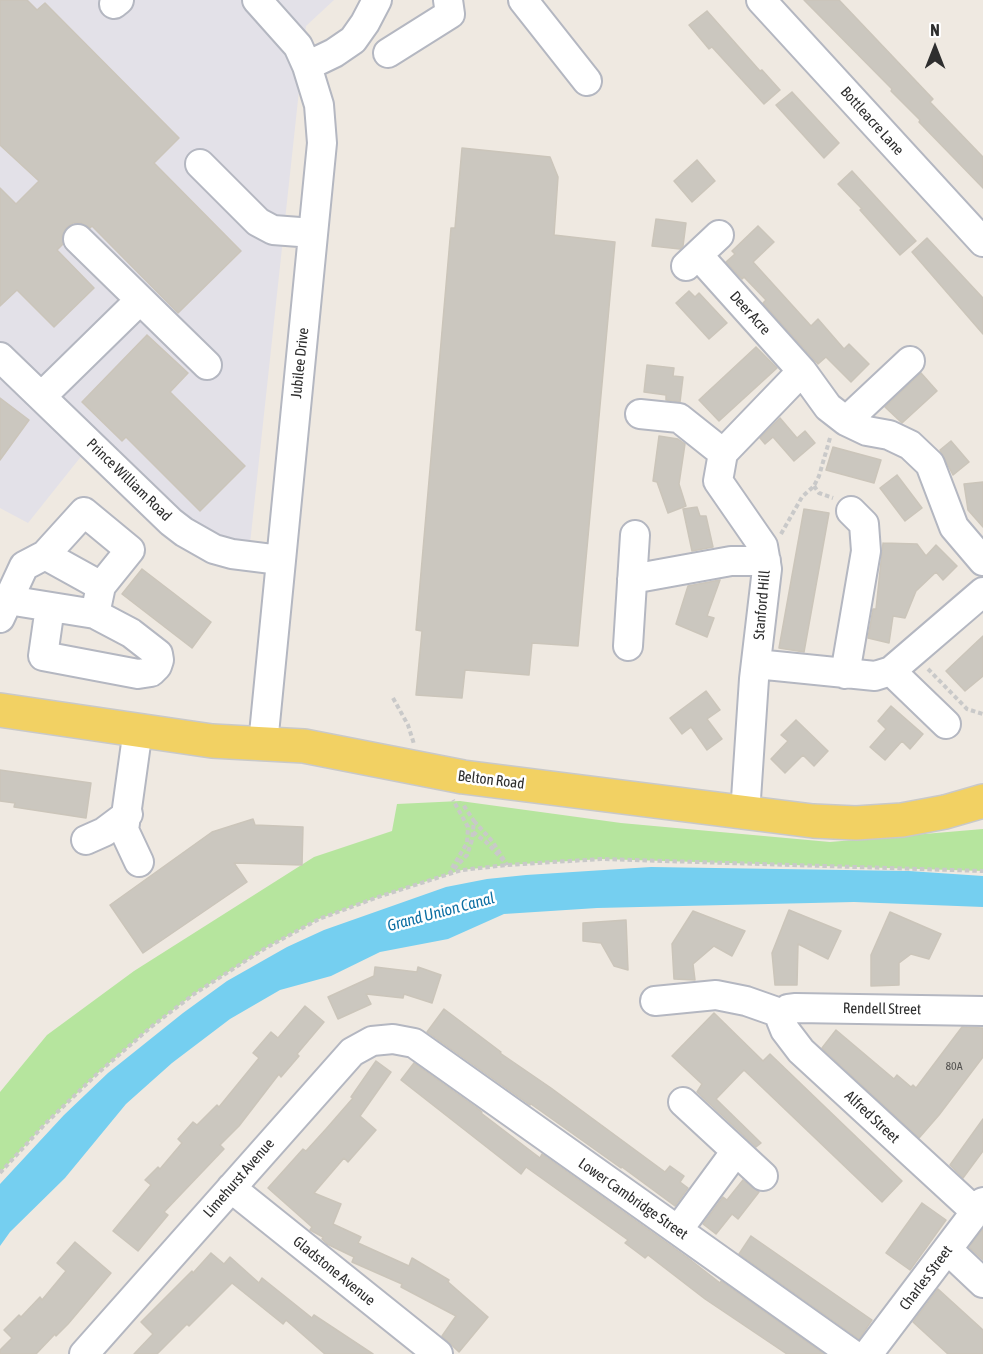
<!DOCTYPE html>
<style>
body{margin:0}
#map{position:relative;width:983px;height:1354px;overflow:hidden;background:#efe9e1;font-family:"Asap Condensed",sans-serif}
canvas{display:block}
.north{position:absolute;left:905px;top:18px;width:60px;height:60px;-webkit-text-stroke:4px #fff;paint-order:stroke;rotate:0deg;font-size:16px;font-weight:700;line-height:24px;text-align:center;color:#2e2e2e}
.north::after{content:'';display:block;margin:auto;width:21px;height:27px;background:#2e2e2e;clip-path:polygon(50% 0,100% 100%,50% 72%,0 100%)}
</style>
<div id="map">
<canvas width="983" height="1354"></canvas>
<div class="north">N</div>
</div>
<script>
const ctx = document.querySelector('canvas').getContext('2d');
ctx.lineJoin = 'round';
function fill(path, color) { ctx.fillStyle = color; ctx.fill(path, 'evenodd'); }
const shape = rows => new Path2D(rows.map(r => 'M' + r).join(''));
function trace(path, color, width, dash) { ctx.strokeStyle = color; ctx.lineWidth = width; ctx.lineCap = dash ? 'butt' : 'round'; ctx.setLineDash(dash || []); ctx.stroke(path); }
function write(font, color, halo, rows, align = 'center') {
  ctx.font = font + ' "Asap Condensed",sans-serif'; ctx.lineWidth = 5; ctx.setLineDash([]); ctx.textBaseline = 'middle'; ctx.strokeStyle = halo; ctx.fillStyle = color; for (const [text, x, y, turn = 0] of rows) {
    ctx.save(); ctx.translate(x, y); ctx.rotate((+turn || 0) * Math.PI / 180); ctx.textAlign = isNaN(turn) ? turn : align; if (halo) ctx.strokeText(text, 0, 0); ctx.fillText(text, 0, 0); ctx.restore();
  }
}
const industrial = shape([
 [0,0,334,0,306,26,248,562,83,454,28,523,0,508]
]);
const green = shape([
 [460,801,621,823,830,842,983,829,983,871,601,859,507,865,462,870,449,874,378,897,319,919,264,949,194,994,151,1027,98,1073,45,1124,0,1173,0,1092,47,1035,134,971,314,857,392,831,397,804]
]);
const water = shape([
 [651,867,909,871,983,876,983,907,854,902,597,908,504,914,448,939,380,952,331,976,280,990,230,1019,172,1063,126,1104,65,1178,10,1232,0,1246,0,1184,64,1115,108,1073,183,1013,227,981,287,947,324,930,446,887,487,879,526,875]
]);
const building = shape([
 [0,0,27,0,37,10,45,3,179,138,154,163,241,251,178,313,92,226,90,228,81,223,73,223,66,228,62,236,63,244,57,250,94,288,54,327,17,290,0,306,0,188,16,204,39,181,0,145,0,0],
 [804,0,839,0,933,99,930,102,983,157,983,188,919,122,920,120,891,91,892,89,804,0],
 [707,11,760,71,762,70,780,90,764,104,712,47,709,49,689,25,707,11],
 [792,92,839,143,824,158,776,105,792,92],
 [462,148,550,157,558,177,554,235,615,242,578,646,532,643,529,675,465,670,462,698,416,695,422,631,416,630,451,228,455,228,462,148],
 [697,160,715,181,692,202,674,181,697,160],
 [852,171,916,241,900,255,860,210,862,209,838,184,852,171],
 [656,219,686,223,683,246,680,249,652,246,656,219],
 [758,226,774,242,753,262,811,326,818,319,844,349,849,344,869,364,851,382,826,357,818,364,763,303,766,300,744,277,742,279,726,262,735,254,732,251,758,226],
 [927,238,983,298,983,334,912,252,927,238],
 [689,291,695,297,699,293,727,323,709,339,676,303,689,291],
 [147,335,188,373,170,392,245,466,200,511,126,437,122,441,82,402,147,335],
 [756,347,777,368,719,421,699,400,756,347],
 [647,365,674,368,673,376,683,377,680,402,666,400,666,395,644,392,647,365],
 [921,373,937,391,902,423,885,407,921,373],
 [0,398,29,420,0,460,0,398],
 [780,418,797,438,805,431,815,443,794,461,773,437,765,444,760,438,780,418],
 [659,436,678,439,685,444,679,484,686,506,668,513,657,482,653,481,659,436],
 [951,441,969,462,953,475,940,450,951,441],
 [833,447,881,460,874,483,826,470,833,447],
 [897,475,922,508,905,521,880,488,897,475],
 [983,482,983,527,968,510,964,484,983,482],
 [697,507,700,516,706,516,713,547,692,551,683,509,697,507],
 [804,509,829,513,804,652,779,648,804,509],
 [883,543,917,544,926,556,936,545,957,566,943,580,936,572,916,591,905,618,893,616,889,643,868,638,873,609,876,609,883,543],
 [142,569,211,622,192,648,122,594,142,569],
 [720,580,707,616,714,618,707,637,676,624,688,586,720,580],
 [983,636,983,676,965,691,946,671,983,636],
 [706,691,720,710,707,719,722,739,707,750,691,727,682,734,670,718,706,691],
 [891,706,923,734,910,749,902,741,885,760,870,747,886,729,878,721,891,706],
 [796,720,828,751,814,766,803,755,785,773,771,759,788,741,781,735,796,720],
 [0,770,91,783,86,818,14,807,15,803,0,801,0,770],
 [253,819,255,825,303,827,302,865,234,863,247,882,143,953,110,905,212,832,253,819],
 [789,910,841,931,828,959,798,944,797,985,775,985,772,953,789,910],
 [693,911,745,931,732,956,714,946,693,964,695,980,674,979,672,944,693,911],
 [890,912,941,934,929,959,911,954,899,963,899,985,871,986,871,955,890,912],
 [626,920,628,970,614,966,601,943,583,941,583,923,626,920],
 [375,967,417,972,418,967,441,975,432,1003,404,994,403,998,366,994,371,1004,338,1019,328,997,374,976,375,967],
 [305,1006,324,1022,297,1054,299,1056,281,1077,279,1074,239,1126,220,1145,224,1149,164,1212,168,1215,138,1251,113,1231,151,1185,145,1180,158,1167,160,1169,182,1143,178,1139,193,1122,197,1125,217,1105,219,1107,259,1058,253,1053,271,1032,278,1038,305,1006],
 [444,1009,501,1052,500,1053,551,1088,665,1172,670,1166,684,1176,680,1182,688,1188,675,1206,622,1167,621,1168,531,1104,530,1105,427,1032,444,1009],
 [714,1013,763,1061,770,1054,902,1181,882,1202,744,1070,716,1099,761,1143,756,1147,697,1092,702,1084,672,1056,714,1013],
 [962,1027,983,1028,983,1057,939,1115,919,1138,822,1048,836,1030,894,1079,897,1075,911,1087,913,1085,916,1088,962,1027],
 [376,1061,391,1072,360,1116,376,1130,348,1162,344,1158,314,1193,341,1204,333,1224,361,1237,358,1243,409,1266,412,1258,449,1280,448,1282,488,1317,459,1352,442,1336,456,1316,401,1287,402,1284,352,1262,354,1257,327,1244,322,1239,323,1237,310,1230,312,1227,268,1188,303,1149,306,1151,326,1129,353,1098,351,1097,376,1061],
 [414,1063,477,1108,482,1112,481,1113,540,1158,542,1154,688,1258,720,1283,721,1281,824,1354,787,1354,705,1299,648,1255,645,1258,625,1243,628,1240,526,1167,521,1174,401,1080,414,1063],
 [983,1119,983,1151,963,1178,950,1165,983,1119],
 [743,1180,759,1192,738,1219,732,1214,716,1234,703,1224,723,1197,727,1200,743,1180],
 [922,1203,946,1220,910,1270,886,1253,922,1203],
 [983,1229,983,1260,969,1247,983,1229],
 [751,1236,872,1320,859,1339,739,1254,751,1236],
 [75,1242,111,1273,68,1324,56,1336,55,1334,36,1354,0,1354,0,1350,12,1338,4,1330,19,1315,21,1317,40,1297,42,1300,66,1271,57,1263,75,1242],
 [211,1253,224,1264,230,1257,259,1283,262,1278,312,1318,314,1315,373,1354,325,1354,286,1320,283,1324,232,1283,189,1326,187,1324,157,1354,134,1354,153,1334,141,1322,192,1271,193,1273,211,1253],
 [938,1289,983,1330,983,1354,948,1354,913,1322,938,1289]
]);
const path = shape([
 [814,486,819,493,833,498],
 [781,534,802,497,814,486,819,476,830,438],
 [928,669,967,709,983,714],
 [393,698,408,725,414,744],
 [474,821,493,842,507,865],
 [473,832,486,842,505,862],
 [452,868,467,843,468,827,453,800],
 [449,874,467,855,472,840,474,821,462,803],
 [0,1173,45,1124,98,1073,151,1027,194,994,264,949,319,919,378,897,449,874,462,870,507,865,601,859,983,871]
]);
const minor = shape([
 [257,0,298,46,307,66,319,105,322,143,263,744],
 [523,0,587,81],
 [761,0,983,242],
 [114,4,119,0],
 [388,53,450,14,448,0],
 [307,66,334,53,353,40,365,23,377,0],
 [200,164,258,222,273,230,313,233],
 [78,239,207,365],
 [698,255,802,371,828,407,846,421,867,431,889,435,910,445,930,464,954,527,983,561],
 [686,266,719,235],
 [0,357,171,522,184,532,214,549,232,554,280,560],
 [42,396,140,300],
 [640,414,679,418,723,453],
 [846,421,910,361],
 [45,555,84,512,130,550,101,586],
 [632,579,731,561,766,561],
 [8,600,95,614],
 [0,618,24,566,45,555,101,586,95,614,131,633,158,654,159,660,157,666,151,672,138,674,43,656,50,607],
 [628,646,635,535],
 [756,664,875,676,891,671,983,592],
 [891,671,946,724],
 [845,674,866,551,864,524,851,511],
 [138,729,124,830,139,862],
 [745,814,754,679,767,569,763,546,718,481,723,453,802,371],
 [86,840,104,832,128,814],
 [655,1001,716,995,746,1001,783,1014],
 [783,1014,781,1020,785,1030,801,1051,976,1212],
 [783,1014,788,1009,796,1008,983,1011],
 [683,1102,763,1176],
 [231,1188,438,1354],
 [678,1230,736,1151],
 [948,1250,983,1283],
 [84,1354,352,1052,372,1041,393,1039,414,1043,852,1354],
 [868,1354,983,1202]
]);
const major = shape([
 [0,710,212,741,304,746,463,777,813,821,856,823,902,820,945,812,983,801]
]);
const numberNames = [
 ["80A",954,1066]
];
const streetNames = [
 ["Bottleacre Lane",872,121,48],
 ["Deer Acre",750,313,48],
 ["Jubilee Drive",300,363,-84],
 ["Prince William Road",129,480,44],
 ["Stanford Hill",762,605,-85],
 ["Belton Road",491,780,7],
 ["Rendell Street",882,1009,1],
 ["Alfred Street",872,1117,43],
 ["Limehurst Avenue",239,1178,-49],
 ["Lower Cambridge Street",633,1199,35],
 ["Gladstone Avenue",334,1271,39],
 ["Charles Street",926,1278,-53]
];
const waterNames = [
 ["Grand Union Canal",441,912,-15]
];
fill(industrial, '#e3e1e8');
fill(green, '#b6e59e');
fill(water, '#75cff0');
fill(building, '#cbc7bf');
trace(building, '#cbc5ba', 1.5);
trace(minor, '#b4b7c1', 32);
trace(major, '#c9c9c9', 36);
trace(path, '#c9c9c9', 4, [4.5, 3]);
trace(minor, '#fff', 28);
trace(major, '#f2d163', 33);
write('12px', '#555452', null, numberNames);
write('15px', '#2e2e2e', '#fff', streetNames);
write('italic 16px', '#0d6fa3', '#fff', waterNames);
</script>
